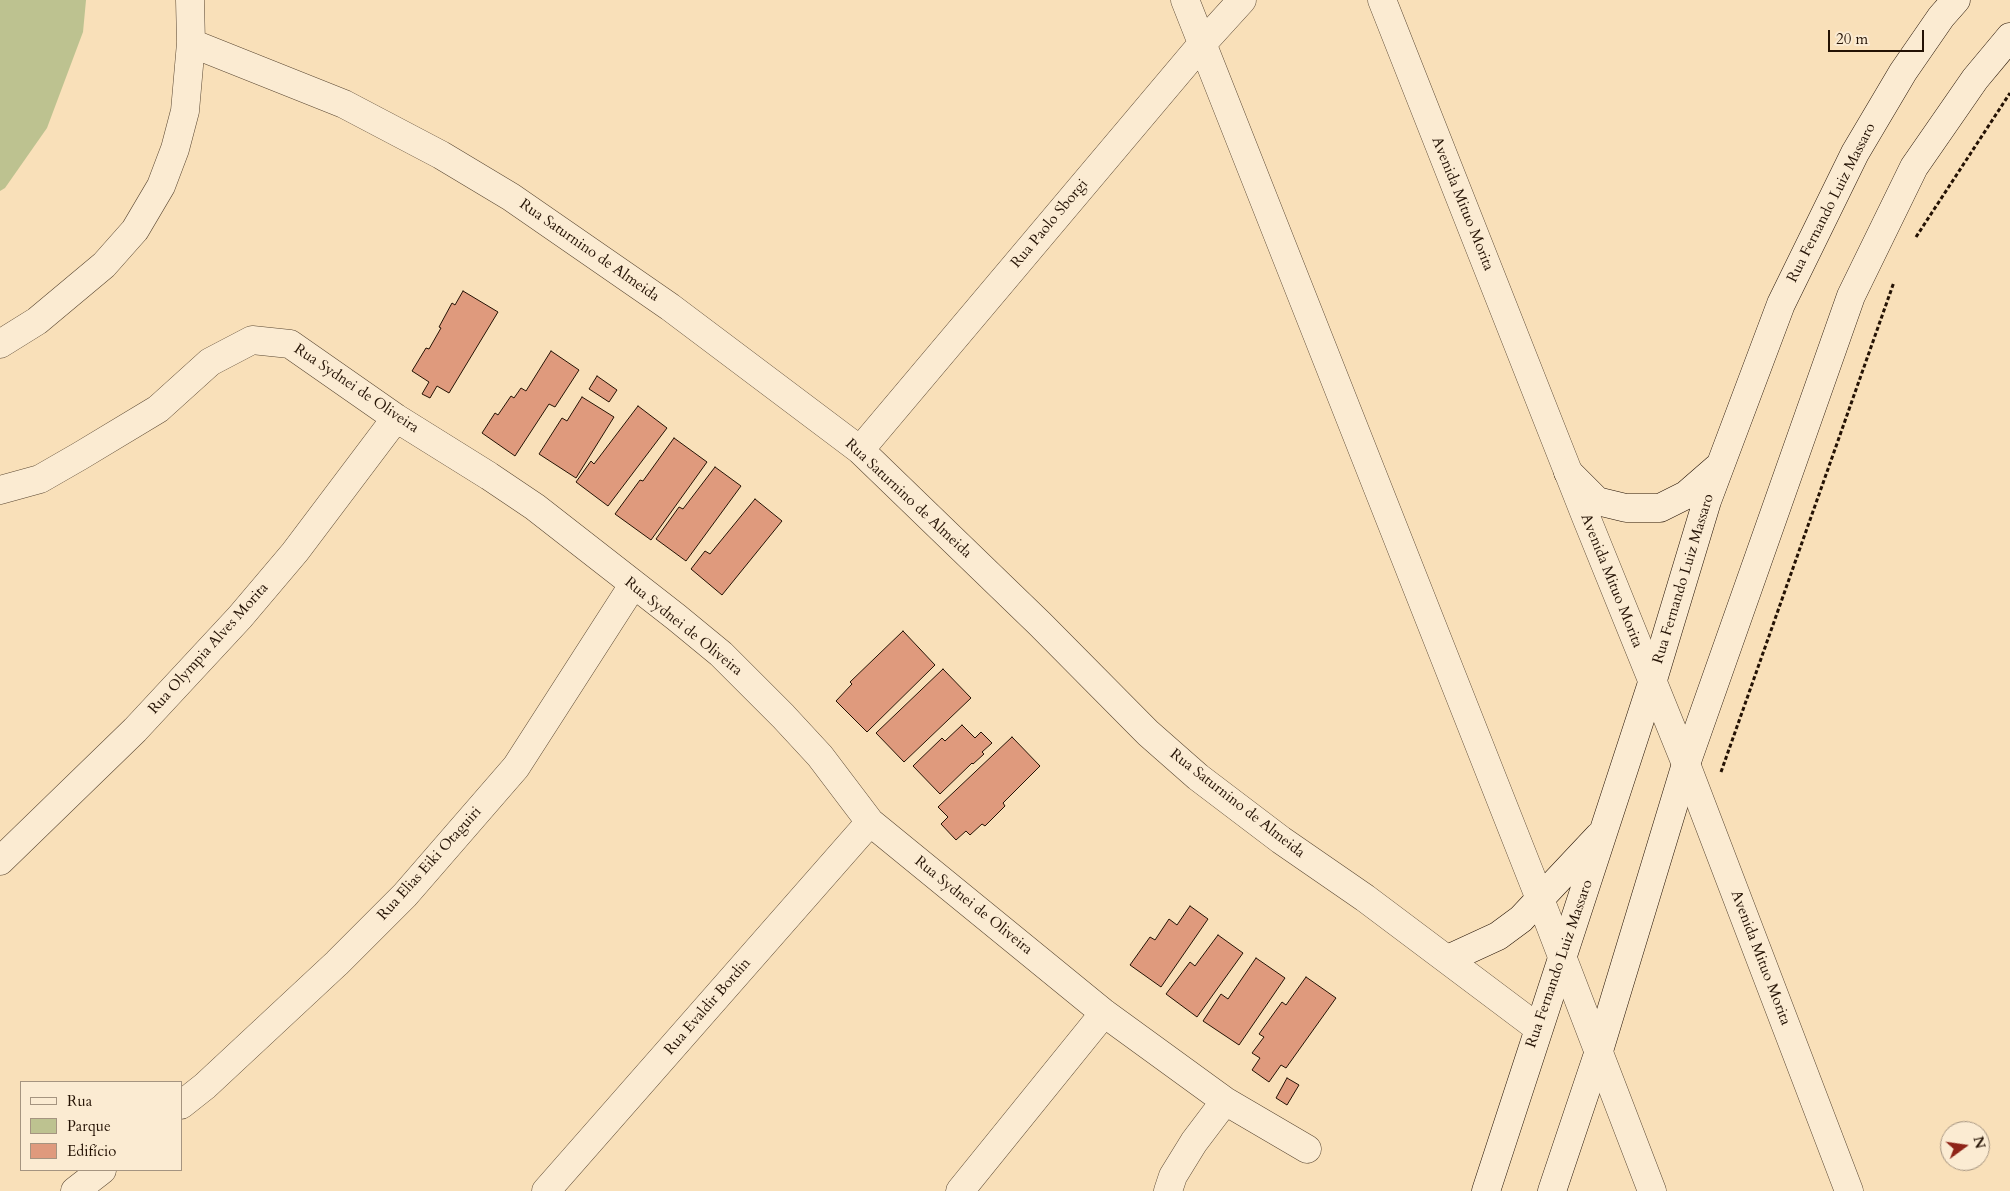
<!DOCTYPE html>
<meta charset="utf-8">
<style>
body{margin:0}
#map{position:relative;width:2010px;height:1191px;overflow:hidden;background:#f9e0b9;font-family:Cardo,serif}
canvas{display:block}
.legend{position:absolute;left:20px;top:1081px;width:162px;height:90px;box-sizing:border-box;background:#fbebd2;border:1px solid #a59480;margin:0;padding:6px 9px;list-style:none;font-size:15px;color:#241204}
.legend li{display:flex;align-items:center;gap:10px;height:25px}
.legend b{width:25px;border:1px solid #a59480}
.north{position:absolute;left:1940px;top:1121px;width:50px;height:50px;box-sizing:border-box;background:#fbebd2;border:1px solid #a59480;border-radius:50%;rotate:76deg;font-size:14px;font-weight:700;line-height:20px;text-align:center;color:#241204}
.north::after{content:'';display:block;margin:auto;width:18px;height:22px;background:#8f2418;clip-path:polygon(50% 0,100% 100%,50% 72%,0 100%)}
.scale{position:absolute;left:1828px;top:30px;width:96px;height:22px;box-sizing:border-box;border:2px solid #241204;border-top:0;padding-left:6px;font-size:15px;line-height:18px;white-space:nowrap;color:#241204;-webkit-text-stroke:4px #fbebd2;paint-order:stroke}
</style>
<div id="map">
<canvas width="2010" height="1191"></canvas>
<ul class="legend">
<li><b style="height:6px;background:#fbebd2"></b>Rua</li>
<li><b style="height:14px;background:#bdc290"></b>Parque</li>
<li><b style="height:14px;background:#df9a7d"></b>Edifício</li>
</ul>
<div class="north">N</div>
<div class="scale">20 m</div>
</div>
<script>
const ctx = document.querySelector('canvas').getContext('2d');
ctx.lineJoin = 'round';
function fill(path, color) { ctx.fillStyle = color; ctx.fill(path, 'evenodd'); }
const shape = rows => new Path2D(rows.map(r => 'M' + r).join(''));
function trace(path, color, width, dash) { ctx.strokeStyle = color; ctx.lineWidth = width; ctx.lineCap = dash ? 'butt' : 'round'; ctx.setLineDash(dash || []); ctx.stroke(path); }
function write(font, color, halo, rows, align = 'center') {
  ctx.font = font + ' Cardo,serif'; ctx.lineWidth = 4.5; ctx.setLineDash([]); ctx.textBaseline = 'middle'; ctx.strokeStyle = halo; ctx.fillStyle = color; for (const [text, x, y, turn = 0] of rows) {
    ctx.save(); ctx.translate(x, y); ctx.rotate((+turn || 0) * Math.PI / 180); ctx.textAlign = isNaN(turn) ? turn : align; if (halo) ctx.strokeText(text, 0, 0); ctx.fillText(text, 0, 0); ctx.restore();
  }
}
const green = shape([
 [0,0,86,0,83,32,47,128,5,188,0,191]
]);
const building = shape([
 [463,291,498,312,449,393,437,386,430,398,422,394,429,382,412,371,426,348,429,349,441,328,439,327,452,303,455,305,463,291],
 [551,351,579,370,555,407,549,404,515,456,482,433,495,413,498,415,511,396,514,398,521,388,526,391,551,351],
 [597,376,617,390,609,402,589,389,597,376],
 [582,397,614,417,576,478,539,454,562,418,567,421,582,397],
 [638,406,667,428,608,506,576,482,591,461,594,464,638,406],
 [674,438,707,462,651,540,615,514,640,480,643,481,674,438],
 [715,467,741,486,686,561,656,539,679,507,683,509,715,467],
 [755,499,782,521,722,595,691,569,705,551,710,554,755,499],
 [903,631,935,665,867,732,836,701,852,684,850,682,903,631],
 [943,669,971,698,904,762,876,733,943,669],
 [962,725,975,738,981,732,992,743,982,752,984,754,973,764,972,763,940,794,913,766,942,738,945,741,962,725],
 [1012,737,1040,766,1003,803,1005,806,985,826,982,824,970,835,966,831,956,840,941,824,948,817,938,807,1012,737],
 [1190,906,1208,919,1161,987,1130,965,1150,937,1155,940,1169,919,1177,925,1190,906],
 [1218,935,1243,953,1197,1017,1166,994,1190,962,1195,966,1218,935],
 [1256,958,1285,978,1239,1045,1203,1021,1221,994,1228,999,1256,958],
 [1306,977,1336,998,1286,1068,1281,1065,1269,1082,1252,1070,1260,1058,1252,1053,1264,1037,1259,1034,1282,1002,1286,1005,1306,977],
 [1287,1078,1299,1085,1287,1105,1276,1098,1287,1078]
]);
const path = shape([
 [1916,237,2010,93],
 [1721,772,1894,282]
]);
const street = shape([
 [1185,0,1540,899,1652,1191],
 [1382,0,1586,517,1686,764,1849,1191],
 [191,43,344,104,441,155,511,197,670,307,860,450,1040,624,1148,733,1198,777,1281,840,1365,898,1538,1028],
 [0,344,37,321,104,265,135,230,161,186,175,149,185,111,191,43,190,0],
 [860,450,1202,44,1242,0],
 [0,490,40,479,80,456,158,409,210,362,252,340,290,344,396,418,489,476,535,507,676,617,721,654,783,716,820,756,870,822,1104,1013,1225,1101,1307,1149],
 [0,861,135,730,240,617,295,552,396,418],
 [181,1105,205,1086,337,963,405,895,516,767,633,585],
 [75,1191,102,1170],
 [546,1191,870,822],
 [960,1191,1104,1013],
 [1168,1191,1173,1176,1194,1142,1225,1101]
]);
const secondary = shape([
 [1568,472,1597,501,1626,508,1660,508,1686,495,1717,468],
 [1448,959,1498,936,1521,919,1599,836],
 [1486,1191,1652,683,1707,501,1781,304,1855,153,1903,72,1941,17,1956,0],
 [1552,1191,1598,1054,1686,764,1851,296,1914,167,1975,79,2010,37]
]);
const streetNames = [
 ["Rua Fernando Luiz Massaro",1832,203,-63],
 ["Avenida Mituo Morita",1462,204,68],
 ["Rua Paolo Sborgi",1050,224,-50],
 ["Rua Saturnino de Almeida",589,251,35],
 ["Rua Sydnei de Oliveira",356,389,34],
 ["Rua Saturnino de Almeida",908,499,43],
 ["Rua Fernando Luiz Massaro",1684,579,-73],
 ["Avenida Mituo Morita",1611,581,68],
 ["Rua Sydnei de Oliveira",683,627,39],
 ["Rua Olympia Alves Morita",209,649,-48],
 ["Rua Saturnino de Almeida",1237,804,38],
 ["Rua Elias Eiki Otaguiri",430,864,-48],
 ["Rua Sydnei de Oliveira",973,906,39],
 ["Avenida Mituo Morita",1760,958,69],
 ["Rua Fernando Luiz Massaro",1560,964,-71],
 ["Rua Evaldir Bordin",708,1007,-49]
];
fill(green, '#bdc290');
fill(building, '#df9a7d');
trace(building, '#241204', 1);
trace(street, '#594631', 29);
trace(secondary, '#241204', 29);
trace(path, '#241204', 3, [4, 2.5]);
trace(street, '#fbebd2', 28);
trace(secondary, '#fbebd2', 28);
write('15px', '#241204', '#fbebd2', streetNames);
</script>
